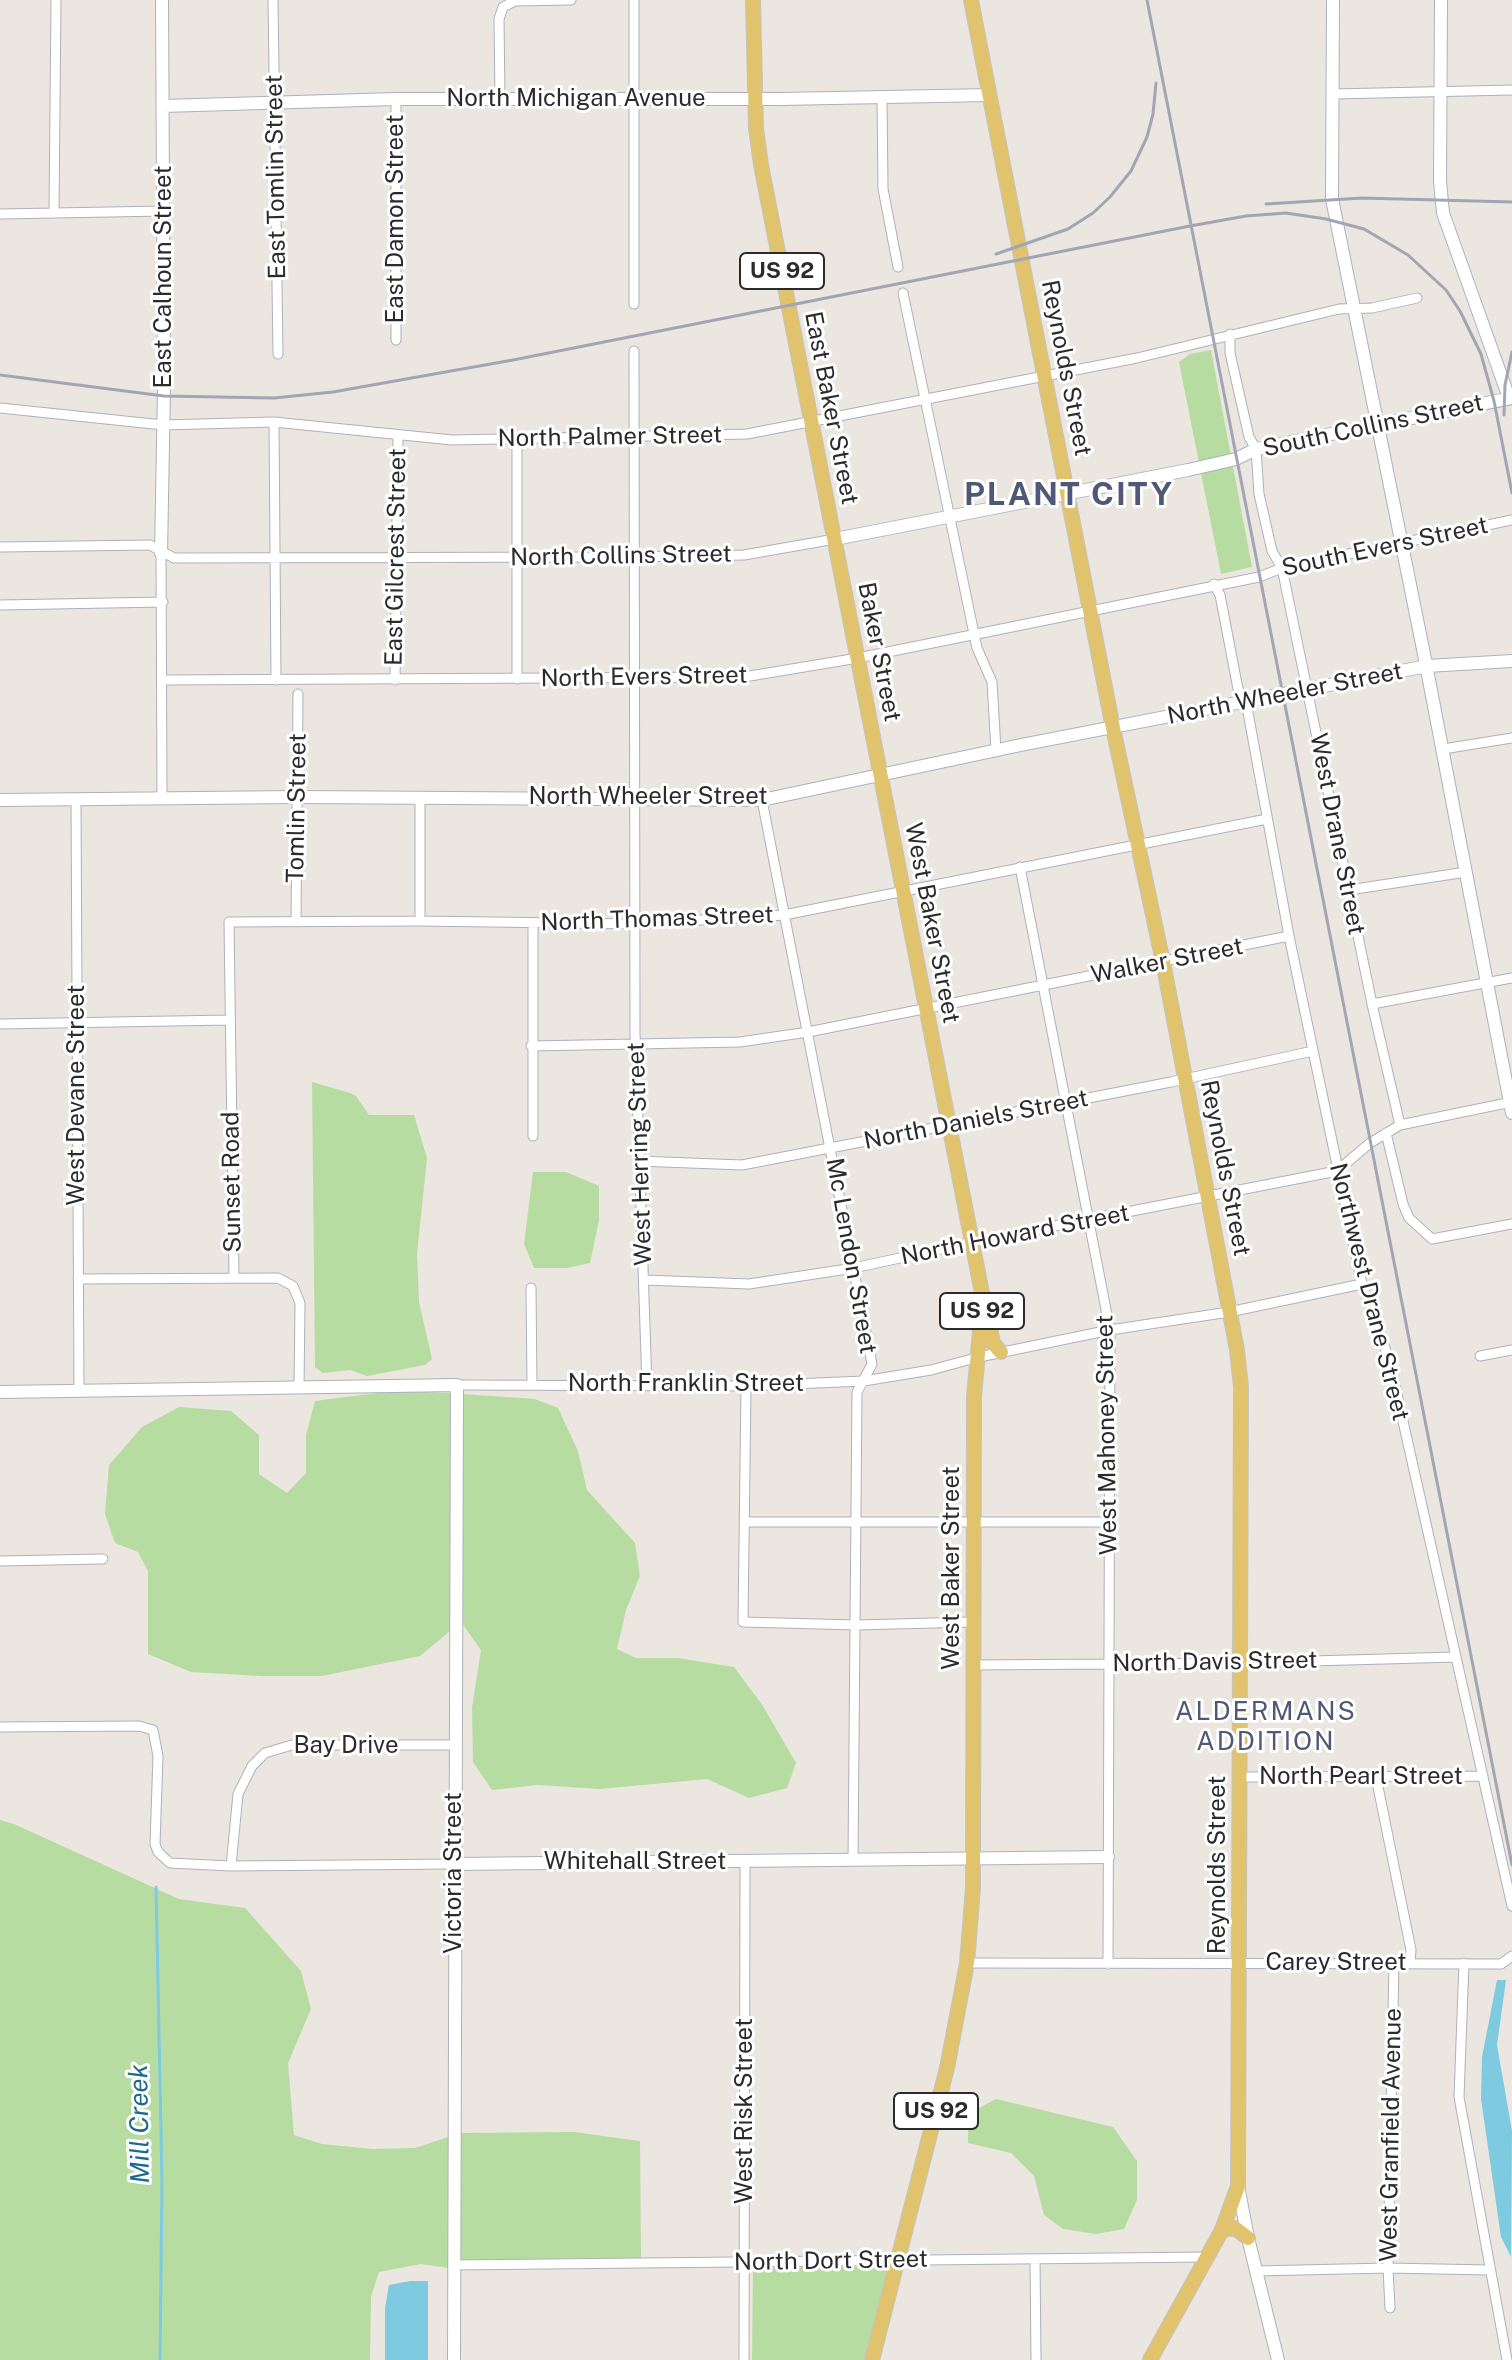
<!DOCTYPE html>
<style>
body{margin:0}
canvas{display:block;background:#ebe6df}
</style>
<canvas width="1512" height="2360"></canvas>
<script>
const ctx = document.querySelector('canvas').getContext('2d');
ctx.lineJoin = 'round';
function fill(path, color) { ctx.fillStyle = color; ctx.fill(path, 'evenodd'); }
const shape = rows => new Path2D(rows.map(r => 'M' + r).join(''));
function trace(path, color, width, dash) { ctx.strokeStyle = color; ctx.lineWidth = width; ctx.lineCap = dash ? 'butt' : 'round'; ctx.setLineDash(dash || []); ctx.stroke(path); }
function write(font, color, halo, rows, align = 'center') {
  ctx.font = font + ' "Public Sans",sans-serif'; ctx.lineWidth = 6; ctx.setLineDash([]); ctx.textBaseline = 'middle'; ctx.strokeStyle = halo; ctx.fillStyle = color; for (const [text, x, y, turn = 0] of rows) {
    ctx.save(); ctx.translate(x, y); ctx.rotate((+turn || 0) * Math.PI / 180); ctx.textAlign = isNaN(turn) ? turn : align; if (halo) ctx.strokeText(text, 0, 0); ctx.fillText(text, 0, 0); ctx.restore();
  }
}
const green = shape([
 [1211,350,1252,567,1221,574,1179,362,1190,354],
 [312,1082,350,1093,356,1096,369,1115,414,1115,427,1158,417,1254,419,1302,432,1359,425,1365,367,1376,350,1370,323,1373,315,1367],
 [533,1172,566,1172,599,1186,599,1220,590,1263,567,1268,534,1268,524,1244],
 [392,1391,452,1393,450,1631,420,1656,322,1676,261,1676,191,1672,148,1654,148,1571,138,1552,115,1543,105,1514,109,1465,142,1427,179,1407,231,1411,259,1435,259,1474,287,1493,306,1473,306,1435,315,1401],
 [463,1394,535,1399,558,1408,578,1451,587,1490,635,1543,640,1576,626,1610,617,1649,636,1658,678,1658,734,1667,763,1706,796,1763,787,1788,749,1798,707,1779,600,1789,538,1785,492,1790,473,1762,472,1708,481,1650,461,1622],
 [0,1820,14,1824,179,1899,245,1908,301,1971,311,2009,288,2063,294,2135,322,2144,373,2149,415,2148,448,2137,448,2268,421,2264,379,2272,371,2297,370,2360,0,2360],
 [996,2099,1113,2127,1137,2161,1137,2200,1124,2229,1096,2234,1063,2229,1044,2215,1034,2176,1011,2153,968,2143,968,2114],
 [574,2132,640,2141,641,2258,460,2260,459,2133],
 [891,2266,866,2360,752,2360,753,2268]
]);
const water = shape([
 [1497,1980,1506,1980,1497,2045,1512,2131,1511,2257,1501,2237,1481,2099,1482,2057],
 [410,2281,428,2281,428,2360,385,2360,385,2308,389,2285]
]);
const stream = shape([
 [156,1887,162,2182,160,2360]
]);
const street = shape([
 [273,0,278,354],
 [1333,94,1512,90],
 [882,97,883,189,898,267],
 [396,99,396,340],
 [500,99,499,19,503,7,515,1,571,0],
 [54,213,56,0],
 [0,214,164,211],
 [903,293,977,648,992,682,996,750],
 [634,304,634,0],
 [1230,334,1230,353,1249,437,1256,449,1259,494,1272,551,1282,568,1372,1004,1400,1125],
 [634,351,635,1033,647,1385],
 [0,408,163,425,274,422,452,440,747,434,1137,358,1339,309,1372,308,1417,298],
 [274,422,276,680],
 [517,440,517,679],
 [0,547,150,545,174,558,622,557,744,555,835,539],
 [161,553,162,798],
 [1214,584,1220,595,1238,689,1246,702,1249,718,1289,936,1362,1284,1389,1359,1512,1906],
 [0,605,163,602],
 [162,680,744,677,858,658,1259,577,1282,568,1512,520],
 [395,680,398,435],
 [1443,749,1512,738],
 [76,799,79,1391],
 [762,800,872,1364,857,1392,853,1860],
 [1020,867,1110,1330,1108,1964],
 [1349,890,1466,872],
 [420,921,420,798],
 [296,922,298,694],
 [533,923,533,1136],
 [1372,1004,1512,978],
 [0,1024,229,1020],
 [531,1046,740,1042,808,1032,1289,936],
 [1386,1133,1403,1204,1409,1218,1432,1239,1512,1224],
 [638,1161,742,1165,1171,1082,1313,1051],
 [234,1278,229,922,420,921,634,924,784,915,1267,819],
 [78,1279,278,1278,293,1286,300,1303,299,1387],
 [645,1280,749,1284,854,1268,973,1242,1337,1171,1370,1143,1400,1125,1512,1102],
 [531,1288,532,1384],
 [1480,1356,1512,1350],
 [457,1385,746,1386,864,1381,931,1370,979,1357,1110,1330,1229,1312,1362,1284],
 [746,1386,743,1622,856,1625,973,1622],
 [746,1522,1109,1522],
 [0,1561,103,1559],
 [973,1665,1240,1663,1456,1657],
 [0,1727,139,1726,153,1730,158,1756,155,1844,158,1852,170,1863,231,1866,454,1864],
 [1240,1777,1483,1776],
 [1376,1777,1411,1950,1410,1962],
 [231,1866,238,1794,252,1766,265,1753,292,1745,455,1745],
 [967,1963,1501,1964,1512,1956],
 [1464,1963,1459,2097,1507,2360],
 [1035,2259,1036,2360],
 [454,2265,1207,2257],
 [1256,2271,1388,2268,1489,2270],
 [1390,2308,1388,2268,1394,1962],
 [744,2360,745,1862]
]);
const secondary = shape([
 [1333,0,1332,199,1424,654,1512,1113],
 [1441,0,1440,181,1443,213,1509,398],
 [163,106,396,99,781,99,990,95],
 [835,539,1188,470,1236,459,1256,449,1512,398],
 [161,553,164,389,162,0],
 [0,800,297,797,762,800,1021,745,1427,666,1512,661],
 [0,1392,457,1385,454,2360],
 [454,1864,1108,1857],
 [1238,2186,1248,2238,1278,2360]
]);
const primary = shape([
 [753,0,756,128,761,165,983,1298,974,1397,973,1888,967,1963,947,2068,872,2360],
 [971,0,1113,728,1163,962,1237,1350,1241,1387,1238,2186,1222,2230,1150,2360],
 [987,1314,993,1343,1001,1352],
 [1222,2230,1235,2228,1248,2238]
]);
const rail = shape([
 [1147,0,1512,1865],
 [1266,204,1362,198,1512,202],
 [996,254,1068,229,1093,213,1110,197,1131,171,1147,137,1153,114,1156,83],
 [0,375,164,396,274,398,333,392,513,360,1190,226,1246,216,1286,213,1326,219,1364,229,1408,255,1446,290,1460,311,1481,354,1494,401,1512,493],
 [1504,415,1505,385,1512,352]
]);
const shields = [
 [782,271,84],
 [982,1311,84],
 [936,2111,84]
];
const shieldNames = [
 ["US 92",782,271],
 ["US 92",982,1311],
 ["US 92",936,2111]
];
const streetNames = [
 ["North Michigan Avenue",576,99],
 ["East Tomlin Street",276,177,-91],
 ["East Damon Street",396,219,-90],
 ["East Calhoun Street",164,277,-90],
 ["Reynolds Street",1066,368,79],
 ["East Baker Street",831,408,79],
 ["South Collins Street",1373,426,-12],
 ["North Palmer Street",610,437,-1],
 ["South Evers Street",1385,547,-12],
 ["North Collins Street",621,556,-1],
 ["East Gilcrest Street",396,557,-89],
 ["Baker Street",879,652,79],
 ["North Evers Street",644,677,-1],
 ["North Wheeler Street",1285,694,-11],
 ["North Wheeler Street",648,797],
 ["Tomlin Street",297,808,-89],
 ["West Drane Street",1337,834,79],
 ["North Thomas Street",657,919,-2],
 ["West Baker Street",932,923,79],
 ["Walker Street",1167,961,-11],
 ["West Devane Street",77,1095,-90],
 ["North Daniels Street",976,1120,-11],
 ["West Herring Street",640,1154,-92],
 ["Reynolds Street",1225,1168,79],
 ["Sunset Road",232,1182,-91],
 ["North Howard Street",1015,1235,-11],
 ["Mc Lendon Street",851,1256,80],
 ["Northwest Drane Street",1369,1292,76],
 ["North Franklin Street",686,1384],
 ["West Mahoney Street",1107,1435,-91],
 ["West Baker Street",952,1568,-90],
 ["North Davis Street",1215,1662,-1],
 ["Bay Drive",346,1746],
 ["North Pearl Street",1361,1777],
 ["Whitehall Street",635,1862],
 ["Reynolds Street",1218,1865,-90],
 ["Victoria Street",454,1873,-90],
 ["Carey Street",1336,1963],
 ["West Risk Street",745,2111,-90],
 ["West Granfield Avenue",1391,2135,-89],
 ["North Dort Street",831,2261,-1]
];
const neighbourhoodNames = [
 ["ALDERMANS",1266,1712],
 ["ADDITION",1266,1742]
];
const waterNames = [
 ["Mill Creek",140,2124,-91]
];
const districtNames = [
 ["PLANT CITY",1069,495]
];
fill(green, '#b7dca2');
fill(water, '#7ecae1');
trace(stream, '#7ecae1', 3);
trace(street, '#afb1ba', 11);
trace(secondary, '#afb1ba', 14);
trace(primary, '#c4c4c4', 16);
trace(street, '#fff', 9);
trace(secondary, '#fff', 12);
trace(primary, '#e1c36e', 14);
trace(rail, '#a2a5b3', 3);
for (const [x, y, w] of shields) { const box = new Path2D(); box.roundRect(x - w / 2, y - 18, w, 36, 6); ctx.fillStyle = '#fff'; ctx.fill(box); trace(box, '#2b2b2b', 2); }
write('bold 22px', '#2b2b2b', null, shieldNames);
write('24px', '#2b2b2b', '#fff', streetNames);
ctx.letterSpacing = '2px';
write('26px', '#505877', '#fff', neighbourhoodNames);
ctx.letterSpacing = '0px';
write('italic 26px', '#1c6a8e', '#fff', waterNames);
ctx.letterSpacing = '2px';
write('bold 32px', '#505877', '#fff', districtNames);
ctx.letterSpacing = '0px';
</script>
